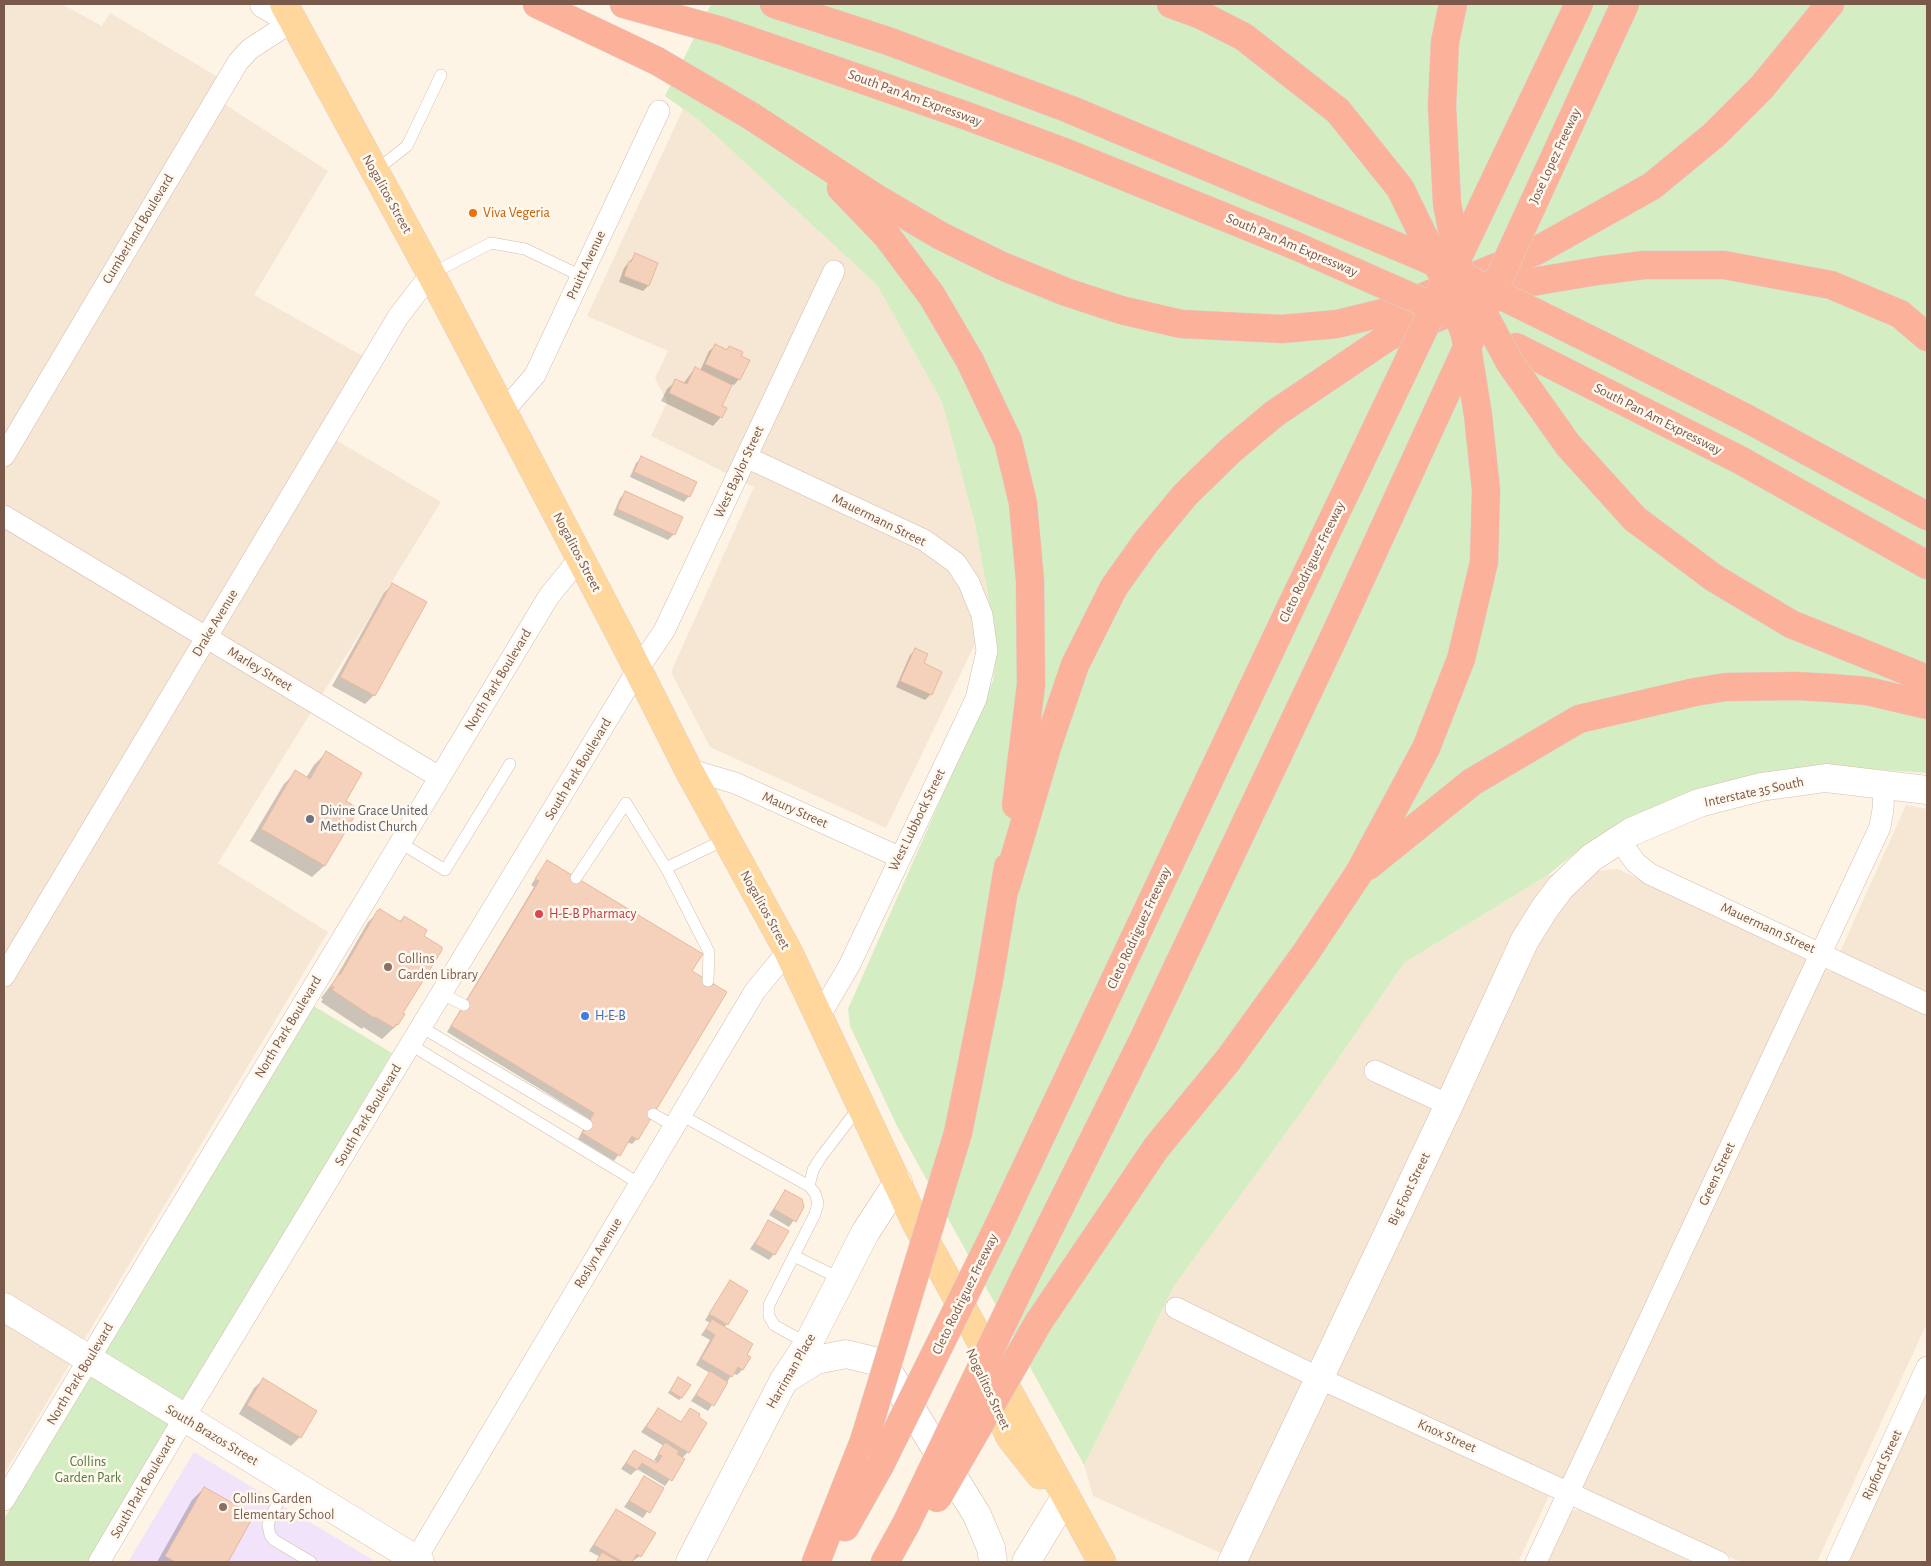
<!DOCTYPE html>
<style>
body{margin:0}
#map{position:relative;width:1931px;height:1566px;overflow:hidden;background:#fef4e6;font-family:"Alegreya Sans",sans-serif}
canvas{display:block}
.frame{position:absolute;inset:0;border:5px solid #795949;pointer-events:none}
</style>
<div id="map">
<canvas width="1931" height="1566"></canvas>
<div class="frame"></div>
</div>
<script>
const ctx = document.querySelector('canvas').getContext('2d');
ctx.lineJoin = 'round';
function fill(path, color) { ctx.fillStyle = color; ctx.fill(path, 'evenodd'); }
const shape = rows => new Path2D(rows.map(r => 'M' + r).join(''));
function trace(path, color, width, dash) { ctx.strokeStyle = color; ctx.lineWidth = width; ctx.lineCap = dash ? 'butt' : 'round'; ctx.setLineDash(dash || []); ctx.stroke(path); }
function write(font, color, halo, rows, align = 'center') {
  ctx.font = font + ' "Alegreya Sans",sans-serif'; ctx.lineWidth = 5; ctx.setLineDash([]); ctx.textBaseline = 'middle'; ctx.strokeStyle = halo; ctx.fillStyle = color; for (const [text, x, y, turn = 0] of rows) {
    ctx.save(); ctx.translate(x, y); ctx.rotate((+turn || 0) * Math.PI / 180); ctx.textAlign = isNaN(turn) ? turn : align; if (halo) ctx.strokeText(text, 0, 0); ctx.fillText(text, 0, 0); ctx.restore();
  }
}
const residential = shape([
 [4,4,62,4,102,26,110,13,218,77,209,94,328,171,254,295,363,356,319,430,441,502,218,863,328,932,4,1474],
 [683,109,700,121,877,285,942,402,975,524,991,611,886,828,710,747,671,672,754,487,651,436,667,402,655,378,668,351,587,316],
 [1906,805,1927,809,1927,1323,1817,1562,1741,1562,1557,1479,1518,1562,1241,1562,1093,1496,1084,1465,1174,1286,1305,1107,1404,963,1548,875,1618,869,1831,972],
 [1927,1388,1927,1562,1848,1562],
 [1581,1510,1692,1562,1546,1562,1569,1511]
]);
const education = shape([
 [194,1452,376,1562,128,1562]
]);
const green = shape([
 [711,4,1927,4,1927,773,1826,766,1629,820,1581,848,1548,875,1404,963,1305,1107,1174,1286,1084,1465,897,1126,850,1026,848,1009,993,681,996,655,991,611,975,524,942,402,877,285,700,121,665,96],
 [312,1005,392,1053,88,1562,4,1562,4,1519]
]);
const shadow = shape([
 [636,254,656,264,648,286,643,291,619,282,624,268],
 [715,346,726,351,730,347,740,357,739,379,734,385,731,384,720,406,721,417,713,426,661,401,667,389,676,381,683,384,695,368,700,371,709,351],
 [642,458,689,496,684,502,630,477,636,463],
 [626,492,674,534,668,540,613,515,620,498],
 [392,585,374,695,365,704,332,686,384,593],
 [916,650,922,664,941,672,931,694,925,700,896,687,910,655],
 [326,753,344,802,357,809,324,866,312,877,250,841,284,784,296,772,306,778,314,765],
 [547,862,691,972,637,1139,632,1144,627,1142,614,1161,578,1139,589,1119,447,1032,534,887,531,885],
 [380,911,399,922,404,917,422,936,397,1025,382,1039,363,1027,362,1029,321,1002,323,999,321,998,334,981,368,922],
 [786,1191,803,1207,789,1227,769,1215],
 [769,1221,774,1254,769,1260,750,1249],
 [730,1281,747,1291,724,1328,745,1355,742,1370,737,1375,733,1373,708,1411,691,1401,710,1373,696,1365,710,1340,701,1335,710,1323,705,1320],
 [678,1379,681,1398,679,1400,668,1393],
 [263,1380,300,1437,291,1446,239,1414,254,1388],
 [658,1409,680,1423,690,1410,697,1418,688,1452,681,1459,683,1460,665,1486,637,1469,631,1475,621,1469,634,1451,656,1464,657,1462,654,1460,664,1446,641,1432],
 [644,1478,663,1488,643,1518,624,1507],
 [204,1488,253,1516,227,1562,157,1562,192,1500],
 [616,1510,640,1556,631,1562,595,1562,600,1557,589,1551]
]);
const building = shape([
 [635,253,658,263,649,286,624,276,629,261,631,262,635,253],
 [715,344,727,350,729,346,743,352,741,356,750,360,740,380,705,364,715,344],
 [695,367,732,385,722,406,727,408,722,418,669,393,675,379,687,384,695,367],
 [641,456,697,482,690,497,634,472,641,456],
 [625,491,683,517,675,535,617,509,625,491],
 [392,583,427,602,375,696,340,677,392,583],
 [915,648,928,654,924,663,942,672,932,695,900,681,915,648],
 [326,751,362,773,346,801,359,809,325,866,261,829,295,770,310,779,326,751],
 [547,860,703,954,692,971,727,992,638,1140,632,1136,620,1156,582,1133,594,1113,451,1026,539,881,535,879,547,860],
 [380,909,401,922,404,916,427,930,424,936,442,947,442,950,403,1013,405,1014,398,1025,396,1024,394,1028,375,1017,374,1018,332,990,334,987,331,986,339,974,340,975,377,911,380,909],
 [785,1190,802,1199,804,1207,796,1222,774,1209,785,1190],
 [768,1220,789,1231,775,1255,755,1244,768,1220],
 [730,1280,748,1291,728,1325,709,1314,730,1280],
 [712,1319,753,1344,747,1355,751,1357,743,1370,738,1367,732,1377,701,1359,715,1335,706,1329,712,1319],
 [710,1371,728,1382,714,1406,696,1395,710,1371],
 [678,1377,691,1385,682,1398,670,1391,678,1377],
 [263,1378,317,1411,301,1438,247,1405,263,1378],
 [658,1408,681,1422,690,1408,700,1414,699,1417,707,1423,689,1453,646,1427,658,1408],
 [665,1442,679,1451,677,1454,685,1459,672,1481,642,1463,637,1470,626,1463,634,1450,657,1463,662,1456,658,1454,665,1442],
 [644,1476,664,1488,650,1513,629,1501,644,1476],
 [204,1487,254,1515,228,1562,175,1562,165,1556,204,1487],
 [616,1509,656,1533,641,1557,637,1554,632,1562,623,1562,594,1545,616,1509],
 [602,1552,619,1562,596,1562,602,1552]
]);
const service = shape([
 [375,171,407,146,441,75],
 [431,274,491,243,525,249,581,276],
 [399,842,445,870,510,764],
 [666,868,709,952,708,981],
 [576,878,626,803,666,868,726,839],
 [442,994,464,1005],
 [421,1027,587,1125],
 [411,1045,640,1184],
 [653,1114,674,1126],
 [681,1115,809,1186,815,1193,818,1203,815,1214,769,1305,769,1316,774,1325,808,1344],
 [809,1186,813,1170,821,1157,860,1106],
 [794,1256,841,1279],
 [289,1481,271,1516,268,1525,270,1535,274,1540,311,1562]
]);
const minor = shape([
 [503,412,535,375,659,111],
 [4,456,238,62,250,49,293,21],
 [746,457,924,540,956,563,969,583,982,615,987,651,976,699,849,966,819,1017],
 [4,516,439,777],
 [688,769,735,783,899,857],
 [1619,840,1636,863,1650,874,1927,1004],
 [4,976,398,317,431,274],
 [1375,1071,1449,1105],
 [1176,1308,1319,1378,1719,1562],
 [4,1500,549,596,580,558],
 [416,1559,755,991,788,951],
 [99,1562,193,1403,638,669,664,631,834,271],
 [1536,1562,1880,827,1883,809,1884,783],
 [1837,1562,1927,1367]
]);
const tertiary = shape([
 [4,1307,420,1562]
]);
const secondary = shape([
 [264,4,293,21],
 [787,1378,816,1360,846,1354,883,1363,977,1515,991,1548,993,1562],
 [690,1562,784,1380,808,1344,865,1233,898,1182],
 [1026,1562,1066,1496],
 [1232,1562,1449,1105,1505,983,1525,940,1545,908,1560,888,1591,858,1631,832,1699,803,1761,787,1826,778,1927,790]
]);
const primary = shape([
 [284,4,431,274,623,640,688,769,788,951,917,1225,1102,1562],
 [984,1381,1010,1437,1040,1475]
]);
const motorway = shape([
 [537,4,657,61,751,116,876,198,941,236,1002,266,1066,292,1121,310,1181,324,1282,329,1337,324,1386,312,1536,251,1652,186,1714,135,1762,87,1830,4],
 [624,4,722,31,967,116,1064,152,1296,246],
 [774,4,888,41,1069,109,1387,242],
 [1171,4,1201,15,1244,37,1338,111],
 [1442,106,1445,42,1453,4],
 [841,188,887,236,932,296,970,361,1008,441,1023,503,1030,581,1031,685,1016,805],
 [1482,301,1532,282,1597,271,1644,265,1724,265,1831,285,1900,314,1927,337],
 [1601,345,1746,418,1927,516],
 [1516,347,1740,460,1927,565],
 [1635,519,1714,578,1791,624,1927,679],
 [1368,866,1472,782,1579,719,1695,692,1726,687,1797,686,1831,688,1867,691,1927,705],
 [1006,886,1048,744,1075,665,1114,587,1146,542,1185,495,1230,451,1274,414,1388,337,1444,315],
 [958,1133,989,980,1008,867],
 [997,1229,1288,613],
 [1024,1279,1142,1042,1333,639],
 [1038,1323,1156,1148,1229,1059,1305,954,1359,873,1426,748,1461,659,1484,562,1486,490],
 [845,1527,880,1465],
 [816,1562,864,1441],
 [885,1562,906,1524]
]);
const motorwayBridge = shape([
 [1442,106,1447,203,1459,268,1510,363,1568,445,1635,519],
 [1338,111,1400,188,1442,274,1465,334,1478,415,1486,490],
 [1387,242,1427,259,1601,345],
 [1296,246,1450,314],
 [1288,613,1579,4],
 [1333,639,1625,4],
 [864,1441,958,1133],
 [880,1465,997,1229],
 [937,1498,1038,1323],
 [906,1524,1024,1279]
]);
const markers = [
 [473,213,5,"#e8710a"],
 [310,819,5,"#6b7280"],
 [539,914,5,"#e0444e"],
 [388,967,5,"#8d6e63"],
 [585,1016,5,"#3f7fe0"],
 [223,1507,5,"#8d6e63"]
];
const streetNames = [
 ["South Pan Am Expressway",915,98,20],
 ["Jose Lopez Freeway",1555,156,-65],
 ["Nogalitos Street",387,194,61],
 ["Cumberland Boulevard",138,229,-59],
 ["South Pan Am Expressway",1292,245,23],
 ["Pruitt Avenue",586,265,-65],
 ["South Pan Am Expressway",1658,419,27],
 ["West Baylor Street",739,472,-65],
 ["Mauermann Street",879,520,26],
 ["Nogalitos Street",577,552,62],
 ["Cleto Rodriguez Freeway",1312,562,-64],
 ["Drake Avenue",215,623,-59],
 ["Marley Street",260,669,31],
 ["North Park Boulevard",498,680,-59],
 ["South Park Boulevard",578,769,-59],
 ["Interstate 35 South",1754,792,-12],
 ["Maury Street",795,810,24],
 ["West Lubbock Street",917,820,-64],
 ["Nogalitos Street",765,910,61],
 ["Cleto Rodriguez Freeway",1139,928,-65],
 ["Mauermann Street",1768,928,25],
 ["North Park Boulevard",288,1027,-59],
 ["South Park Boulevard",368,1115,-59],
 ["Green Street",1717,1174,-65],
 ["Big Foot Street",1409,1189,-64],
 ["Roslyn Avenue",598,1253,-59],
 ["Cleto Rodriguez Freeway",965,1294,-64],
 ["Harriman Place",791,1371,-60],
 ["North Park Boulevard",80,1374,-59],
 ["Nogalitos Street",988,1389,65],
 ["South Brazos Street",212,1435,31],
 ["Knox Street",1447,1436,24],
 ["Ripford Street",1882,1465,-65],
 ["South Park Boulevard",143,1487,-60]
];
const foodNames = [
 ["Viva Vegeria",483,213]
];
const worshipNames = [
 ["Divine Grace United",320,811],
 ["Methodist Church",320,827]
];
const healthNames = [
 ["H-E-B Pharmacy",549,914]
];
const educationNames = [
 ["Collins",398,959],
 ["Garden Library",398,975],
 ["Collins Garden",233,1499],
 ["Elementary School",233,1515]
];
const shopNames = [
 ["H-E-B",595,1016]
];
const parkNames = [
 ["Collins",88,1462],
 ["Garden Park",88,1478]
];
fill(residential, '#f6e6d4');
fill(education, '#f1e3fa');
fill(green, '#d5edc3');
fill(shadow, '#0003');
fill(building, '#f5d1bc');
trace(building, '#e8b79b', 1);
trace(service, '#d3bdae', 12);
trace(minor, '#d3bdae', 22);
trace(tertiary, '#d3bdae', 29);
trace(secondary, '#d6bdab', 29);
trace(primary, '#dcd4d0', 29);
trace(motorway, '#dcd4d0', 29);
trace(service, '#fff', 11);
trace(minor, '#fff', 21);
trace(tertiary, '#fff', 28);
trace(secondary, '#fff', 28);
trace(primary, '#ffd79c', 28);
trace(motorway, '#fbb19a', 28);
trace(motorwayBridge, '#dcd4d0', 29, []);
trace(motorwayBridge, '#fbb19a', 28);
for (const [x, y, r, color] of markers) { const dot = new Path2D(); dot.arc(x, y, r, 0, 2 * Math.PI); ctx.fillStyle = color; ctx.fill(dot); trace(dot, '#fff8ee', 2); }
write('14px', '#795949', '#fff8ee', streetNames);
write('14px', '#c56008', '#fff8ee', foodNames, 'left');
write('14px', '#5b616d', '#fff8ee', worshipNames, 'left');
write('14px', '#be3a42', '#fff8ee', healthNames, 'left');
write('14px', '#785e54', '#fff8ee', educationNames, 'left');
write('14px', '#366cbe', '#fff8ee', shopNames, 'left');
write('14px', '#517a3d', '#fff8ee', parkNames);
</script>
